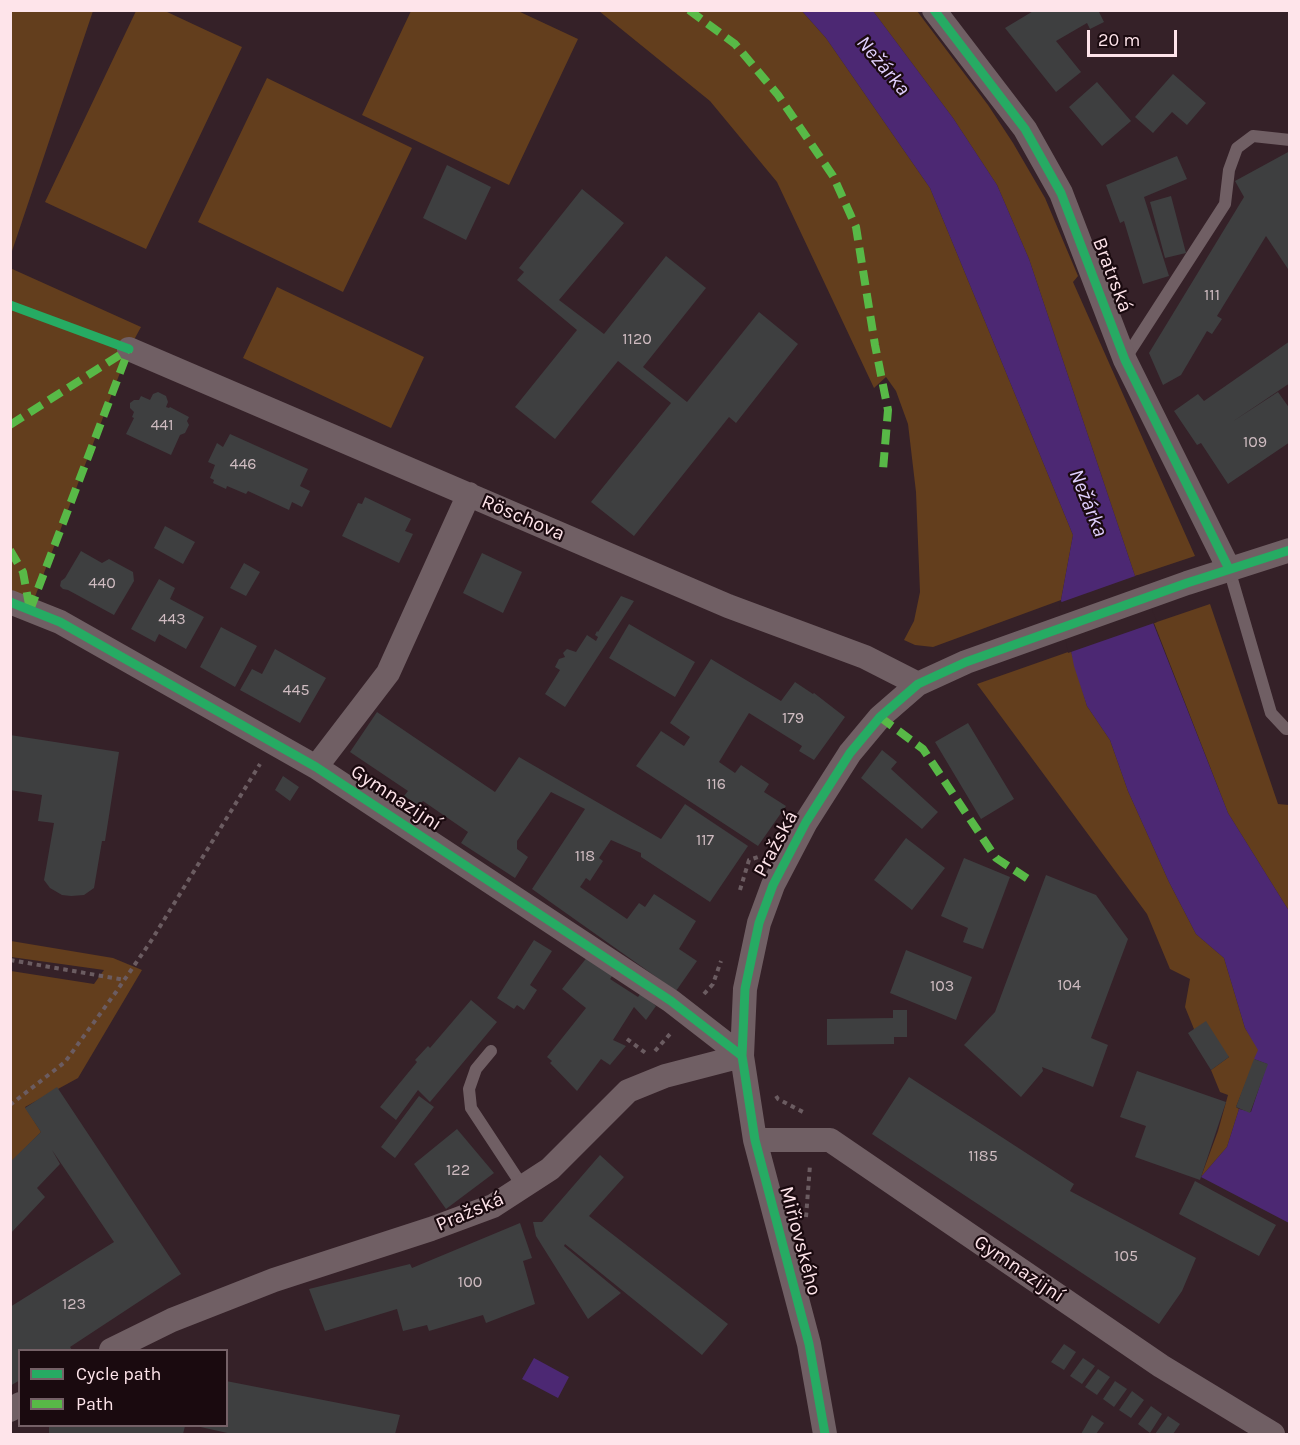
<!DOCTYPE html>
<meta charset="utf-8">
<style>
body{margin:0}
#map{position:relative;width:1300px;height:1445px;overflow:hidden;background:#352128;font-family:Karla,sans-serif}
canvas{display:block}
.frame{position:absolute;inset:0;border:12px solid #fee4ea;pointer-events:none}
.legend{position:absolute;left:18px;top:1349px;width:210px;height:78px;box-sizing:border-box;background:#1a0a0f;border:2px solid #756167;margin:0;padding:8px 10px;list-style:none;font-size:18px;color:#fee4ea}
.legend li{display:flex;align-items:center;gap:12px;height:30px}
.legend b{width:30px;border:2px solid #756167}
.scale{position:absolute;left:1087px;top:30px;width:90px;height:27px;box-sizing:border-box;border:3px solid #fee4ea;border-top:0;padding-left:8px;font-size:18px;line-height:21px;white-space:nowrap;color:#fee4ea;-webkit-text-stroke:4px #1a0a0f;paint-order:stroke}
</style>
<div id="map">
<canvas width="1300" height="1445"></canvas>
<div class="frame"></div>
<ul class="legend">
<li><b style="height:8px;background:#26ab63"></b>Cycle path</li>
<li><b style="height:8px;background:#58b947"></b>Path</li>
</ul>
<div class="scale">20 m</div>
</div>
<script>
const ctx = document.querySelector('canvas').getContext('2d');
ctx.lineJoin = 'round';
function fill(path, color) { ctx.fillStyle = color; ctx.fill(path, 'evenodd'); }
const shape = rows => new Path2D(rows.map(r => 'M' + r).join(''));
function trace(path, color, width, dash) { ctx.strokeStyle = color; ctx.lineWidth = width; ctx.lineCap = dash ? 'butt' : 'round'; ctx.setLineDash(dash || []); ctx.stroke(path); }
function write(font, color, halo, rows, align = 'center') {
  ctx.font = font + ' Karla,sans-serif'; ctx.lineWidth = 4.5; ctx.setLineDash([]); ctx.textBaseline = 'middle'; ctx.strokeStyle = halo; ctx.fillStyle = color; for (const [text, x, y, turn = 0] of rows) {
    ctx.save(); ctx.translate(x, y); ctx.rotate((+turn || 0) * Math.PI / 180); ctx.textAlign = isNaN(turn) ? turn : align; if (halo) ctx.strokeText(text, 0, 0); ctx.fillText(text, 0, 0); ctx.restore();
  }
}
const green = shape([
 [11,10,93,11,11,254,10,11],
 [136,11,165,11,242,47,146,249,45,202],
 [411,11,518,11,578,39,509,185,362,115],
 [599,11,802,11,826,38,930,188,1073,535,1061,600,933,647,915,645,904,640,914,621,920,592,916,492,908,424,896,391,886,377,874,388,777,182,710,101],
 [873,11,917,11,988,105,1013,143,1045,198,1078,276,1073,282,1195,556,1135,576,1029,259,997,185,953,118],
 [267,78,412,148,343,292,198,222],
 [10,268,141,327,129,349,30,610,11,602],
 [277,287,424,357,391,428,243,358],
 [1210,604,1278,804,1289,805,1289,911,1228,813,1154,623],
 [1071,651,1087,706,1110,740,1128,791,1169,882,1196,934,1224,958,1245,1028,1259,1050,1236,1107,1239,1109,1227,1147,1201,1177,1218,1131,1228,1095,1220,1092,1211,1070,1229,1057,1194,1029,1185,1007,1190,979,1170,969,1147,914,977,684],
 [11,941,113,958,142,970,78,1078,25,1107,41,1132,11,1162,11,971,94,984,104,970,11,957]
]);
const water = shape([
 [802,11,873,11,953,118,997,185,1029,259,1137,582,1228,813,1289,911,1289,1223,1201,1177,1227,1147,1239,1109,1251,1112,1267,1064,1254,1059,1258,1050,1245,1028,1224,958,1196,934,1169,882,1128,791,1110,740,1087,706,1074,666,1061,600,1073,535,930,188,826,38],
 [534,1358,569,1377,558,1398,522,1379]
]);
const pier = shape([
 [1138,575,1157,622,1068,653,1059,603]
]);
const building = shape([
 [1035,10,1098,10,1104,22,1090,29,1087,23,1056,41,1081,72,1056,92,1005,28],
 [1173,74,1206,103,1187,125,1172,112,1153,133,1135,117],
 [1097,82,1131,121,1102,146,1069,107],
 [1290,151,1290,272,1266,236,1217,316,1222,319,1212,334,1207,331,1181,375,1163,385,1149,353,1244,197,1235,181],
 [1177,156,1187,179,1144,197,1169,276,1143,284,1124,221,1120,223,1106,185],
 [447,165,491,187,466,240,423,218],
 [582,189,624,223,559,300,604,334,666,256,706,288,643,367,687,402,759,312,798,344,736,423,729,417,634,536,591,502,671,403,618,361,555,439,515,407,577,330,517,280,524,272,519,268],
 [1171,196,1186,253,1165,258,1150,202],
 [1290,341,1290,383,1232,422,1278,392,1290,409,1290,442,1228,484,1201,443,1197,445,1174,411,1198,394,1204,401],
 [158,392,166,396,168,402,166,407,169,408,170,407,189,417,187,421,189,425,185,433,180,435,171,455,126,434,134,418,132,417,134,412,130,408,130,403,134,400,139,400,141,396,150,400,153,394],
 [230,434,308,469,300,486,310,491,302,507,292,502,289,510,248,491,246,494,227,486,226,489,213,483,214,480,210,478,215,465,208,462,217,443,223,447],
 [365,497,411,519,405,531,413,534,399,563,342,536,358,503,362,504],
 [165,526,195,542,183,564,154,548],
 [81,551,102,563,109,559,133,572,134,581,114,615,68,590,63,589,60,586,61,581,65,578],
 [482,553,522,572,503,613,463,593],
 [244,563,260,572,246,596,230,588],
 [159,579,175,588,170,599,204,617,186,649,159,634,155,642,131,629],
 [621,596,634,601,565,707,545,694,560,670,555,667,559,659,565,657,563,653,567,649,576,652,587,635,596,641,598,637,595,635,597,631,598,632],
 [629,624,695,662,675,697,609,658],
 [221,627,257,646,235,687,200,667],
 [275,649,326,678,300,723,240,690,252,669,262,674],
 [711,659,781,701,795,682,813,694,814,693,845,717,814,760,799,751,802,746,749,713,719,762,735,773,741,765,769,784,764,792,786,806,758,846,636,766,661,731,684,746,690,737,670,723],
 [377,712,495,792,519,757,661,839,685,804,748,846,710,902,641,857,641,853,611,840,599,858,603,861,590,881,586,878,580,887,627,919,639,903,645,907,654,894,696,921,679,949,697,961,676,991,532,889,585,809,551,792,517,841,517,849,528,857,515,878,461,843,468,832,423,801,419,806,404,796,408,791,350,752],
 [968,723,1014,799,981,819,935,742],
 [10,735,119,752,105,841,102,841,94,888,84,895,71,896,62,895,50,888,44,880,54,823,38,821,42,795,10,790],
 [882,750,897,762,891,769,938,812,922,829,861,778],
 [283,776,299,787,290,801,275,790],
 [906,838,945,868,912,910,874,880],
 [964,858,1010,877,983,949,963,942,968,928,941,916],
 [1046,875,1096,895,1128,939,1091,1038,1108,1045,1093,1087,1042,1067,1043,1071,1021,1097,964,1045,995,1012],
 [534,940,552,951,530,985,537,990,524,1010,517,1005,514,1009,497,998],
 [906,950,972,977,956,1020,890,993],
 [588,956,613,975,610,979,638,997,641,993,656,1006,646,1020,634,1007,613,1040,626,1046,610,1065,601,1059,577,1091,550,1063,552,1061,547,1057,586,1008,562,989],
 [471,1000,497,1022,430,1102,418,1090,396,1120,380,1107,417,1062,415,1060,428,1046,430,1048],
 [893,1010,907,1010,907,1037,894,1037,894,1044,827,1045,827,1019,893,1018],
 [1206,1021,1229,1057,1211,1070,1188,1033],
 [1254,1059,1268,1064,1250,1113,1236,1107],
 [1137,1071,1226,1102,1200,1180,1135,1157,1146,1126,1120,1117],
 [909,1077,1074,1184,1070,1191,1196,1258,1182,1291,1159,1324,872,1134],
 [57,1087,181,1274,70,1347,72,1350,20,1350,20,1380,10,1386,10,1307,114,1242,52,1150,60,1164,37,1188,45,1197,10,1234,10,1162,41,1132,25,1108],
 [419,1096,434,1107,395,1158,381,1147],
 [457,1129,494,1173,446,1209,414,1164],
 [600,1155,624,1177,589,1216,728,1324,702,1355,565,1244,564,1246,621,1293,588,1319,536,1236,533,1222,542,1222],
 [1195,1181,1276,1225,1259,1256,1179,1214],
 [520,1223,532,1258,523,1261,535,1304,486,1323,483,1315,429,1331,427,1325,403,1331,397,1309,325,1331,309,1289,410,1264,412,1268],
 [1064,1344,1076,1352,1064,1370,1051,1362],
 [1083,1358,1095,1366,1082,1384,1070,1376],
 [1098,1369,1110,1377,1097,1395,1085,1387],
 [226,1381,400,1415,395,1434,232,1434,196,1426,226,1426],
 [1115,1381,1127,1389,1114,1407,1103,1399],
 [1132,1391,1144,1400,1131,1418,1119,1410],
 [1151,1406,1162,1414,1150,1433,1138,1424],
 [1092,1415,1104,1423,1096,1434,1081,1434],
 [1168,1416,1180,1424,1173,1434,1155,1434],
 [49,1426,185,1426,183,1434,49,1434]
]);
const path = shape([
 [740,890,749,860,758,857],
 [10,960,125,980],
 [704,994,713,984,721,961],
 [627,1039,647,1054],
 [655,1051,670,1034],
 [776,1096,778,1099,803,1112],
 [10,1105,65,1062,116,992,151,941,260,764],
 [806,1217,810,1165]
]);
const service = shape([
 [1125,359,1225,204,1229,170,1237,148,1253,136,1290,140],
 [1229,569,1271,713,1286,729,1290,729],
 [491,1051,476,1069,469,1089,471,1108,523,1187]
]);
const minor = shape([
 [934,10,1025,129,1061,193,1125,360,1229,569],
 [129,349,728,606,865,657,918,684],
 [10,602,60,622,316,767,671,1001,742,1056],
 [316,767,388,673,469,494],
 [755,1140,830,1140,1161,1366,1273,1434],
 [111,1350,172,1320,274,1280,431,1229,493,1206,550,1169,628,1091,665,1076,742,1056],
 [10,1410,20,1404],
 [825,1434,809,1344,755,1140,742,1056,745,989,759,923,773,885,806,822,850,753,880,717,918,684,966,662,1187,583,1290,550]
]);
const quiet = shape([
 [689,10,735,44,778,95,833,176,856,227,875,345,888,410,883,470],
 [10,425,129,349],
 [10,550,23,572,30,610],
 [30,610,129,349],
 [880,717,923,749,996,858,1028,879]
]);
const cycleway = shape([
 [934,10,1025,129,1061,193,1125,360,1229,569],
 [10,305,129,349],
 [10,602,60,622,316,767,671,1001,742,1056],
 [825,1434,809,1344,755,1140,742,1056,745,989,759,923,773,885,806,822,850,753,880,717,918,684,966,662,1187,583,1290,550]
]);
const numberNames = [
 ["111",1212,295],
 ["1120",637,339],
 ["441",162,425],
 ["109",1255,442],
 ["446",243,464],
 ["440",102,583],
 ["443",172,619],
 ["445",296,690],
 ["179",793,718],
 ["116",716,784],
 ["117",705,840],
 ["118",585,856],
 ["104",1069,985],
 ["103",942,986],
 ["1185",983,1156],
 ["122",458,1170],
 ["105",1126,1256],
 ["100",470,1282],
 ["123",74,1304]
];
const streetNames = [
 ["Bratrská",1112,275,69],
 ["Röschova",523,518,23],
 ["Gymnazijní",396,798,33],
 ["Pražská",776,844,-62],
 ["Pražská",470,1212,-23],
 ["Miřiovského",800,1241,75],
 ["Gymnazijní",1019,1269,34]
];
const waterNames = [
 ["Nežárka",883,66,50],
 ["Nežárka",1088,503,68]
];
fill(green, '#633e1d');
fill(water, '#4c2873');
fill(pier, '#352128');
fill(building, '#3e3f40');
trace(path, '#6b5c61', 4, [4.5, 4.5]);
trace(service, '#705f64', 12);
trace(minor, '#705f64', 24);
trace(quiet, '#58b947', 8, [15, 8]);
trace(cycleway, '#26ab63', 9);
write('16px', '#cebbc0', null, numberNames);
write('20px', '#fee4ea', '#1a0a0f', streetNames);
write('italic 21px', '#dfcffd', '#1a0a0f', waterNames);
</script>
